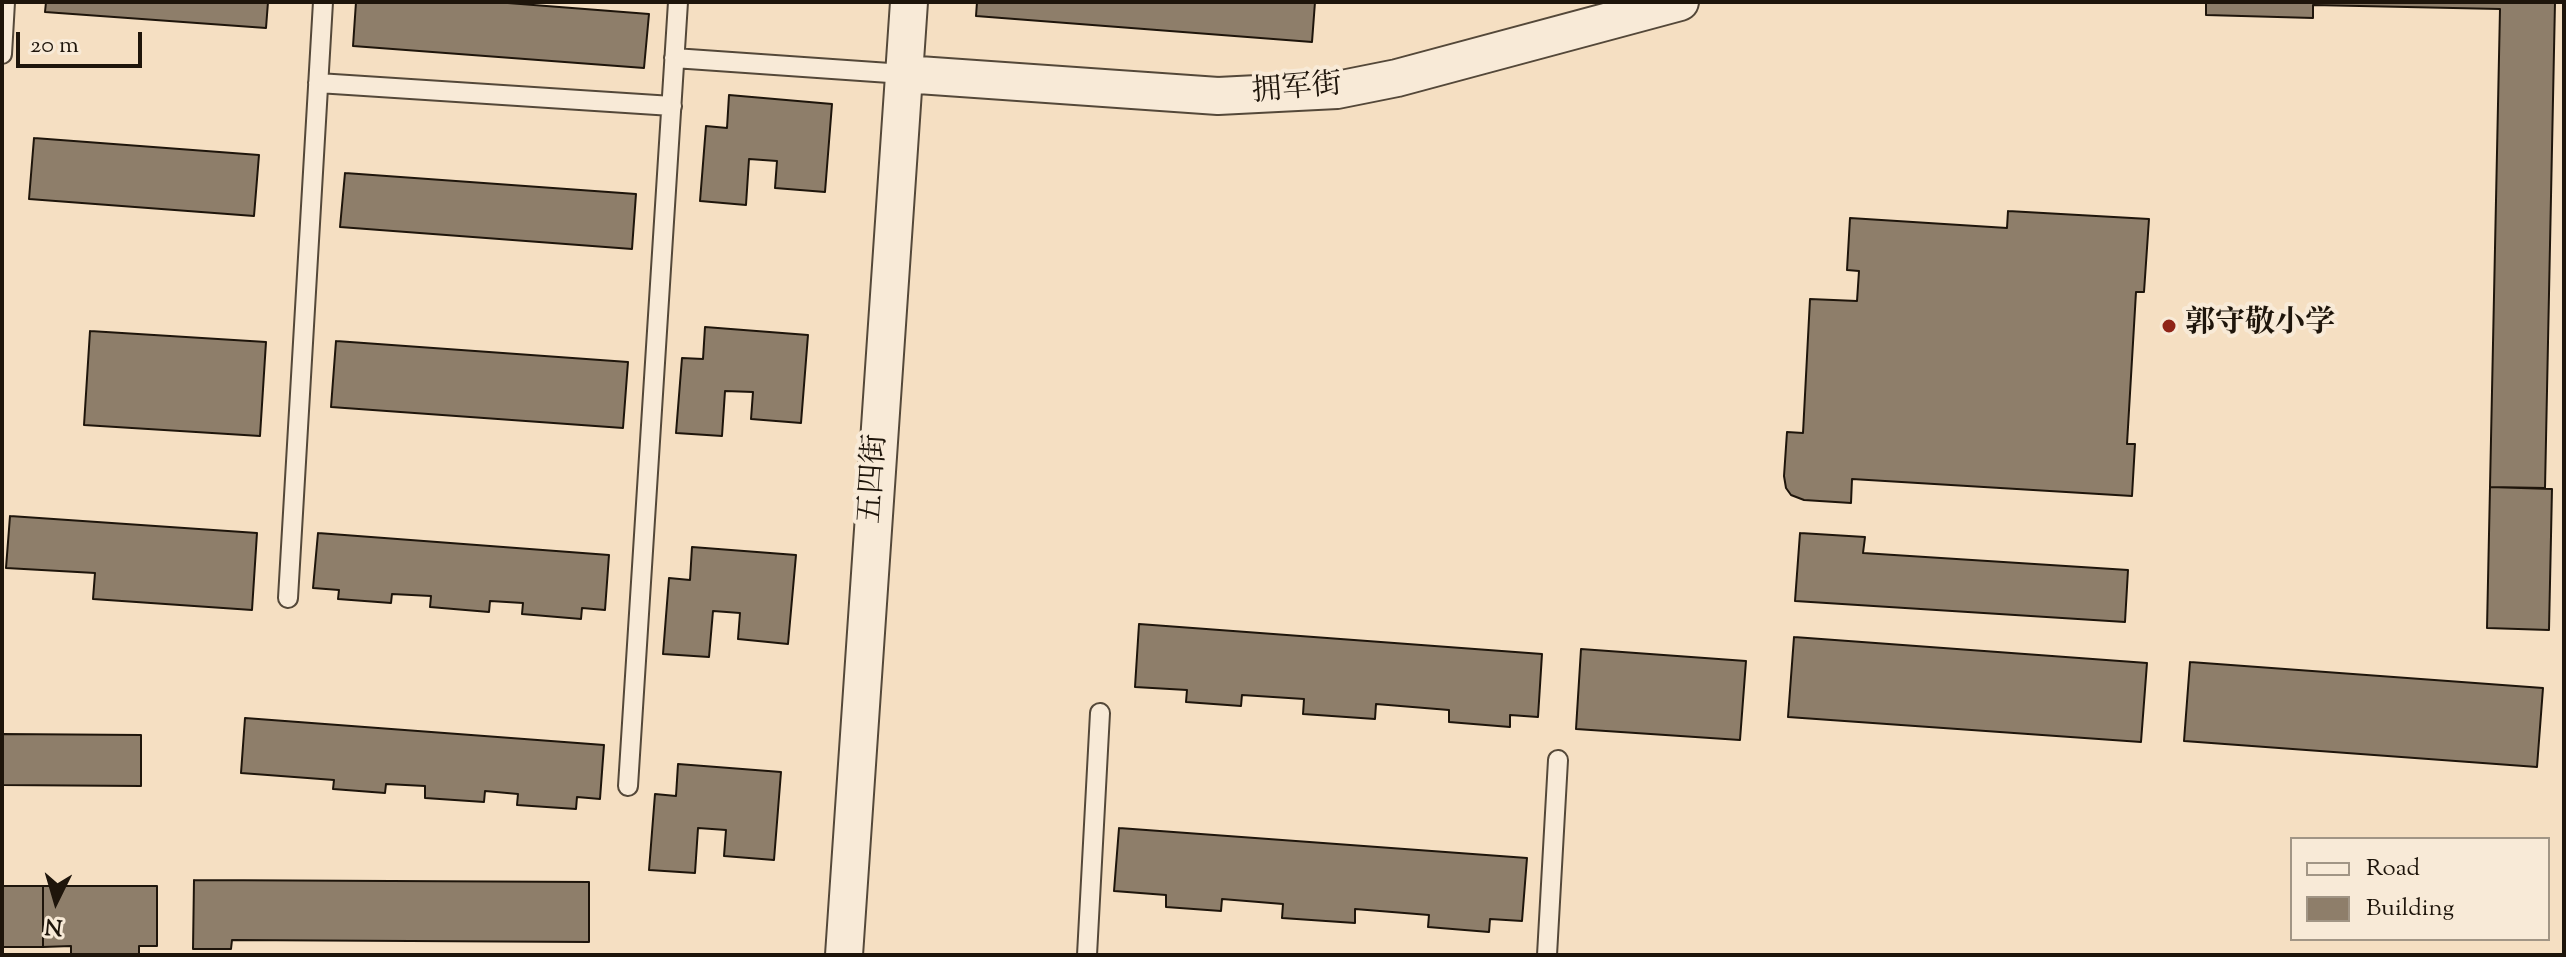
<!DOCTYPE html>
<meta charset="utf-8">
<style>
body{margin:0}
#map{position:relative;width:2566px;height:957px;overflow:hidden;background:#f5dfc2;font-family:"Sorts Mill Goudy",serif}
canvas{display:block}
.frame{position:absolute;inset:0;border:4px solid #1e150b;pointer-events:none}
.legend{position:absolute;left:2290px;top:837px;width:260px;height:104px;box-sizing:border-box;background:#f8ead7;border:2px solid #a19585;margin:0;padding:10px 14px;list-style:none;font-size:24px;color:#1e150b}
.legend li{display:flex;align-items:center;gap:16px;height:40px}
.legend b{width:40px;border:2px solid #a19585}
.north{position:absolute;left:16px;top:861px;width:80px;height:80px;-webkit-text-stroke:6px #f8ead7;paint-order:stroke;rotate:185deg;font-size:22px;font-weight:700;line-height:32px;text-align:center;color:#1e150b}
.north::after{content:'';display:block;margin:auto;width:28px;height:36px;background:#1e150b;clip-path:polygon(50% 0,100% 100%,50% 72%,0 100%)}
.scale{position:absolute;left:16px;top:32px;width:126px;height:36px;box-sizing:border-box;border:4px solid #1e150b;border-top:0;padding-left:10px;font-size:24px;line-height:28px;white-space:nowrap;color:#1e150b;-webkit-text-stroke:6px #f8ead7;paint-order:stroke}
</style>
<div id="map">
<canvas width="2566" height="957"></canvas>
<div class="frame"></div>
<ul class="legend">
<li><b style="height:10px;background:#f8ead7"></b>Road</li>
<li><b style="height:22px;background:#8e7e6a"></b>Building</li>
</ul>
<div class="north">N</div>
<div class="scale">20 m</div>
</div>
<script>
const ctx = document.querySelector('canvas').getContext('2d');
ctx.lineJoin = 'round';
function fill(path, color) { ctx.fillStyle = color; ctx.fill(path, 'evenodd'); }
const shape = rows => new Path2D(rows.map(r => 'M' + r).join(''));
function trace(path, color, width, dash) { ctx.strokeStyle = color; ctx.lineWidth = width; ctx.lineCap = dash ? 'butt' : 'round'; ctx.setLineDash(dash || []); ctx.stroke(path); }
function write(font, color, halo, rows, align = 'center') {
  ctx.font = font + ' "Sorts Mill Goudy","Noto Serif SC",serif'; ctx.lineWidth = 8; ctx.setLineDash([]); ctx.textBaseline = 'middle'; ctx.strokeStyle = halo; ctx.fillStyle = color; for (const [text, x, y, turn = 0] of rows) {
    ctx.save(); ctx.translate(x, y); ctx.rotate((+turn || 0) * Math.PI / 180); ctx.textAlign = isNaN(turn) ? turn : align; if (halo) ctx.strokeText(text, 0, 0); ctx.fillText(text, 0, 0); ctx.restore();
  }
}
const building = shape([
 [46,2,268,2,266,28,45,12,46,2],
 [356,2,495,2,649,14,644,68,353,46,356,2],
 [977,2,1315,2,1312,42,976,16,977,2],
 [2206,2,2555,2,2545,488,2490,487,2500,9,2313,5,2313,18,2206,15,2206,2],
 [729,95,832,104,825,192,775,188,777,161,749,159,746,205,700,201,706,126,727,128,729,95],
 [34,138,259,155,254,216,29,199,34,138],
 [345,173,636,194,632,249,340,227,345,173],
 [2008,211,2149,219,2144,292,2136,292,2127,444,2135,444,2132,496,1852,479,1851,503,1804,500,1791,495,1786,488,1784,476,1787,432,1803,433,1810,299,1857,301,1859,271,1847,270,1850,218,2007,228,2008,211],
 [705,327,808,335,801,423,751,419,753,392,725,391,722,436,676,433,682,358,703,359,705,327],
 [90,331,266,342,260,436,84,425,90,331],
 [336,341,628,362,623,428,331,407,336,341],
 [2490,487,2552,489,2549,630,2487,628,2490,487],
 [10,516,257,533,252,610,93,599,95,573,6,568,10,516],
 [318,533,609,555,605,610,582,608,581,619,522,614,523,603,490,601,489,612,430,607,431,596,392,594,391,603,338,599,339,590,313,588,318,533],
 [1800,533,1865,537,1863,553,2128,570,2125,622,1795,601,1800,533],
 [692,547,796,555,788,644,738,639,740,613,713,611,709,657,663,654,669,578,690,580,692,547],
 [1139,624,1542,654,1538,717,1510,715,1510,727,1449,722,1449,710,1376,704,1375,719,1303,714,1304,699,1242,695,1241,706,1186,702,1187,690,1135,687,1139,624],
 [1794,637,2147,663,2141,742,1788,717,1794,637],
 [1581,649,1746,661,1740,740,1576,729,1581,649],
 [2190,662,2543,688,2537,767,2184,741,2190,662],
 [245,718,604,745,600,799,577,797,576,809,517,805,518,794,485,791,484,802,425,798,425,786,386,784,385,793,333,789,334,780,241,773,245,718],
 [2,734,141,735,141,786,2,785,2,734],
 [678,764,781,772,774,860,724,856,726,830,698,828,695,873,649,870,655,794,676,796,678,764],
 [1119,828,1527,858,1522,921,1490,919,1489,932,1428,927,1429,915,1355,909,1355,923,1282,918,1283,904,1222,899,1221,911,1166,907,1166,895,1114,891,1119,828],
 [194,880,589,882,589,942,232,940,231,949,193,949,194,880],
 [2,886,43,886,43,947,2,947,2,886],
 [43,886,157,886,157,946,139,946,139,955,71,955,71,946,43,947,43,886]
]);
const service = shape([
 [2,54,5,2],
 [674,58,904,74],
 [318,83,672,106],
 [288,598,323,2],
 [628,786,678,2],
 [1087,955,1100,713],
 [1547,955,1558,760]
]);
const minor = shape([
 [904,74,1218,96,1337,90,1397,78,1680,2],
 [844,955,909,2]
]);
const markers = [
 [2169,326,8,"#8f2418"]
];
const streetNames = [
 ["拥军街",1297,91,-5],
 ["五四街",876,479,-86]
];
const poiNames = [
 ["郭守敬小学",2185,326]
];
fill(building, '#8e7e6a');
trace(building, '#1e150b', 2);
trace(service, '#544839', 22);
trace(minor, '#544839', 40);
trace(service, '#f8ead7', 18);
trace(minor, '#f8ead7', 36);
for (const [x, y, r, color] of markers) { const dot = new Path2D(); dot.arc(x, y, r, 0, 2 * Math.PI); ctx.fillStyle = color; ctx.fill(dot); trace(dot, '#f8ead7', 3); }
write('30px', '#1e150b', '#f8ead7', streetNames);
write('bold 30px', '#1e150b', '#f8ead7', poiNames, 'left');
</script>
